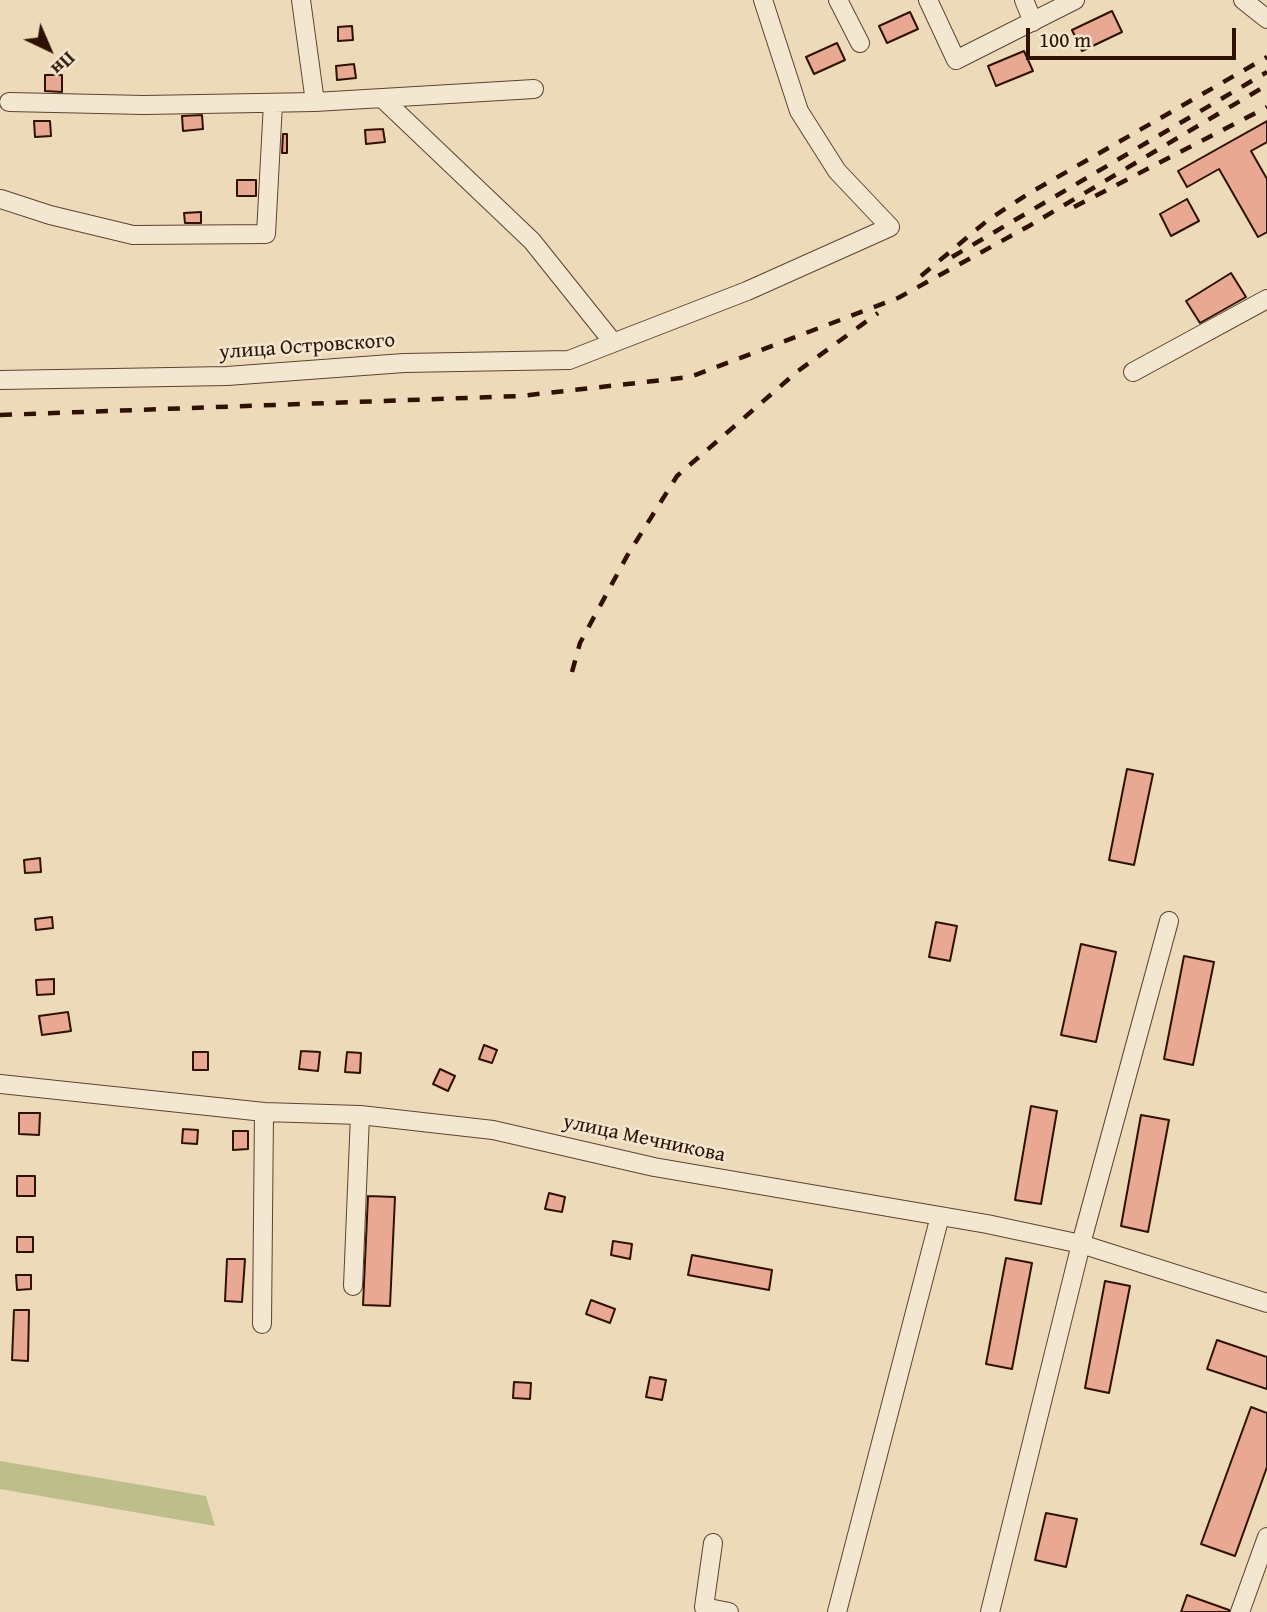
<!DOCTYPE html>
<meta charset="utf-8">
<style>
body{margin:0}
#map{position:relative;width:1267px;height:1612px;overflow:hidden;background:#eddab9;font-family:"Gentium Book Plus",serif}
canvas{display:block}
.north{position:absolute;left:14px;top:14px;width:70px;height:70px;-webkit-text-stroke:5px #f3e7d2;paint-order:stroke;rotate:136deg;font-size:19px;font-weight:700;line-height:28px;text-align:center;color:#2f1102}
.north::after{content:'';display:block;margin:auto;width:24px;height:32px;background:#2f1102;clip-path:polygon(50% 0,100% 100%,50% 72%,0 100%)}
.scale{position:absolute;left:1026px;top:28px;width:210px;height:32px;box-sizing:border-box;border:4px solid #2f1102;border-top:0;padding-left:9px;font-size:21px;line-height:24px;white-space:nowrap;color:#2f1102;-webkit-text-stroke:5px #f3e7d2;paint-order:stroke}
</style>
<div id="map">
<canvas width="1267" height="1612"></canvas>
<div class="north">Пн</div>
<div class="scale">100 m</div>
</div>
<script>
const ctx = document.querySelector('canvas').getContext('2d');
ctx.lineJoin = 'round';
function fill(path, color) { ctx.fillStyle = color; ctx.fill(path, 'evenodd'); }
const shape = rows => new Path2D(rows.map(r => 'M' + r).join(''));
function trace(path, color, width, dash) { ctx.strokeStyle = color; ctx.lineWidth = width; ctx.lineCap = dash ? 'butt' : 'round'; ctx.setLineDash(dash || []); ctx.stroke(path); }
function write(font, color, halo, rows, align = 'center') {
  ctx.font = font + ' "Gentium Book Plus",serif'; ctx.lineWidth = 5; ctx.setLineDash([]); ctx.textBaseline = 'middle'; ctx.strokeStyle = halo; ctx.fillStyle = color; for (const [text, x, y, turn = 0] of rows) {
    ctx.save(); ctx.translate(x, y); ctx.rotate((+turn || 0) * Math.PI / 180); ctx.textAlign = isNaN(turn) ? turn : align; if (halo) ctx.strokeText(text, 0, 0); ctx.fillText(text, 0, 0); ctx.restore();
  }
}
const green = shape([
 [0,1461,206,1496,215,1526,0,1489]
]);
const building = shape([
 [1112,11,1122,32,1082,51,1072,30,1112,11],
 [910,12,918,29,887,43,879,26,910,12],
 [352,26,353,40,338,41,338,27,352,26],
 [837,43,845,60,814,74,806,57,837,43],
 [1024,51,1033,71,996,86,988,66,1024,51],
 [354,64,356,78,337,80,336,66,354,64],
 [45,75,62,75,62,92,45,91,45,75],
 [202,115,203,129,183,131,182,116,202,115],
 [34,121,50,121,51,136,35,137,34,121],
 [1267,121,1267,142,1251,151,1267,179,1267,232,1258,237,1219,169,1187,187,1178,171,1267,121],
 [383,129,385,142,366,144,365,130,383,129],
 [283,134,287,134,287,153,282,153,283,134],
 [237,180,256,180,256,196,237,196,237,180],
 [1187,199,1199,221,1171,236,1160,214,1187,199],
 [201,212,201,223,185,223,184,213,201,212],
 [1231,273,1246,297,1200,323,1186,301,1231,273],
 [1127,769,1153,774,1134,865,1109,860,1127,769],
 [40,858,41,872,25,873,24,860,40,858],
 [52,917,53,928,36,930,35,919,52,917],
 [936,922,957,926,950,961,929,957,936,922],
 [1081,944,1116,952,1096,1042,1061,1035,1081,944],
 [1184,956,1214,962,1193,1065,1164,1059,1184,956],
 [54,979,54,994,37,995,36,980,54,979],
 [68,1012,71,1031,42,1035,39,1016,68,1012],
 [484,1045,497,1050,492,1063,479,1059,484,1045],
 [301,1051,320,1052,318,1071,299,1069,301,1051],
 [193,1052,208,1052,208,1070,193,1070,193,1052],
 [347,1052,361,1053,360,1073,345,1072,347,1052],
 [440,1069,455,1076,448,1091,433,1084,440,1069],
 [1031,1106,1057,1111,1041,1204,1015,1200,1031,1106],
 [19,1113,40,1113,39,1135,19,1134,19,1113],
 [1141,1115,1169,1120,1148,1232,1121,1226,1141,1115],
 [183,1129,198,1130,197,1144,182,1143,183,1129],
 [233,1131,248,1131,248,1149,233,1150,233,1131],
 [17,1176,35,1176,35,1196,17,1196,17,1176],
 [549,1193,565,1197,562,1212,545,1209,549,1193],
 [368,1196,395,1197,390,1306,363,1305,368,1196],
 [17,1237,33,1237,33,1252,17,1252,17,1237],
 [613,1241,632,1244,630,1259,611,1255,613,1241],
 [692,1255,772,1270,769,1290,688,1275,692,1255],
 [1006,1258,1032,1263,1012,1369,986,1364,1006,1258],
 [227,1259,245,1259,242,1302,225,1301,227,1259],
 [16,1275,31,1275,31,1289,17,1290,16,1275],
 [1105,1281,1130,1286,1109,1393,1085,1388,1105,1281],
 [591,1300,615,1309,610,1323,586,1314,591,1300],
 [14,1310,29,1310,28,1361,12,1360,14,1310],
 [1217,1340,1267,1357,1267,1389,1207,1369,1217,1340],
 [650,1377,666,1380,662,1400,646,1397,650,1377],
 [514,1382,531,1383,530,1399,513,1398,514,1382],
 [1251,1407,1267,1413,1267,1467,1235,1556,1201,1544,1251,1407],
 [1046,1513,1077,1519,1066,1567,1035,1560,1046,1513],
 [1187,1595,1229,1610,1229,1612,1181,1612,1187,1595]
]);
const minor = shape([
 [301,0,315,102],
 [838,0,860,43],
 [928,0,956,60,1075,0],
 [1024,0,1033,22],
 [1243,0,1267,19],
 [383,99,532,241,612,341],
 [9,102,144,105,315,102,534,89],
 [1,199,50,215,133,235,266,234,273,103],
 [1133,372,1267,299],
 [0,380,227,376,404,363,569,360,747,291,890,227,837,171,799,111,763,0],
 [0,1084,264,1112,360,1115,493,1130,654,1167,987,1224,1081,1244,1267,1303],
 [353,1286,360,1115],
 [262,1324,264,1112],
 [713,1543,704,1607,729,1612],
 [837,1612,940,1216],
 [990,1612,1081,1244,1169,921],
 [1240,1612,1267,1537]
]);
const rail = shape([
 [1074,207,1267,107],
 [952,257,1267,72],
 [921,276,988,220,1028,194,1267,57],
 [0,415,520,396,690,377,898,298,1029,226,1267,85],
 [572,672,580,643,627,556,677,476,798,371,878,313]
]);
const streetNames = [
 ["улица Островского",307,347,-4],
 ["улица Мечникова",644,1139,12]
];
fill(green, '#bebe8b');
fill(building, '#e8a891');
trace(building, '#2f1102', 2);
trace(minor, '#5e4330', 20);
trace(minor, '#f3e7d2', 18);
trace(rail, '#2f1102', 4.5, [12, 12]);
write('21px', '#2f1102', '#f3e7d2', streetNames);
</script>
